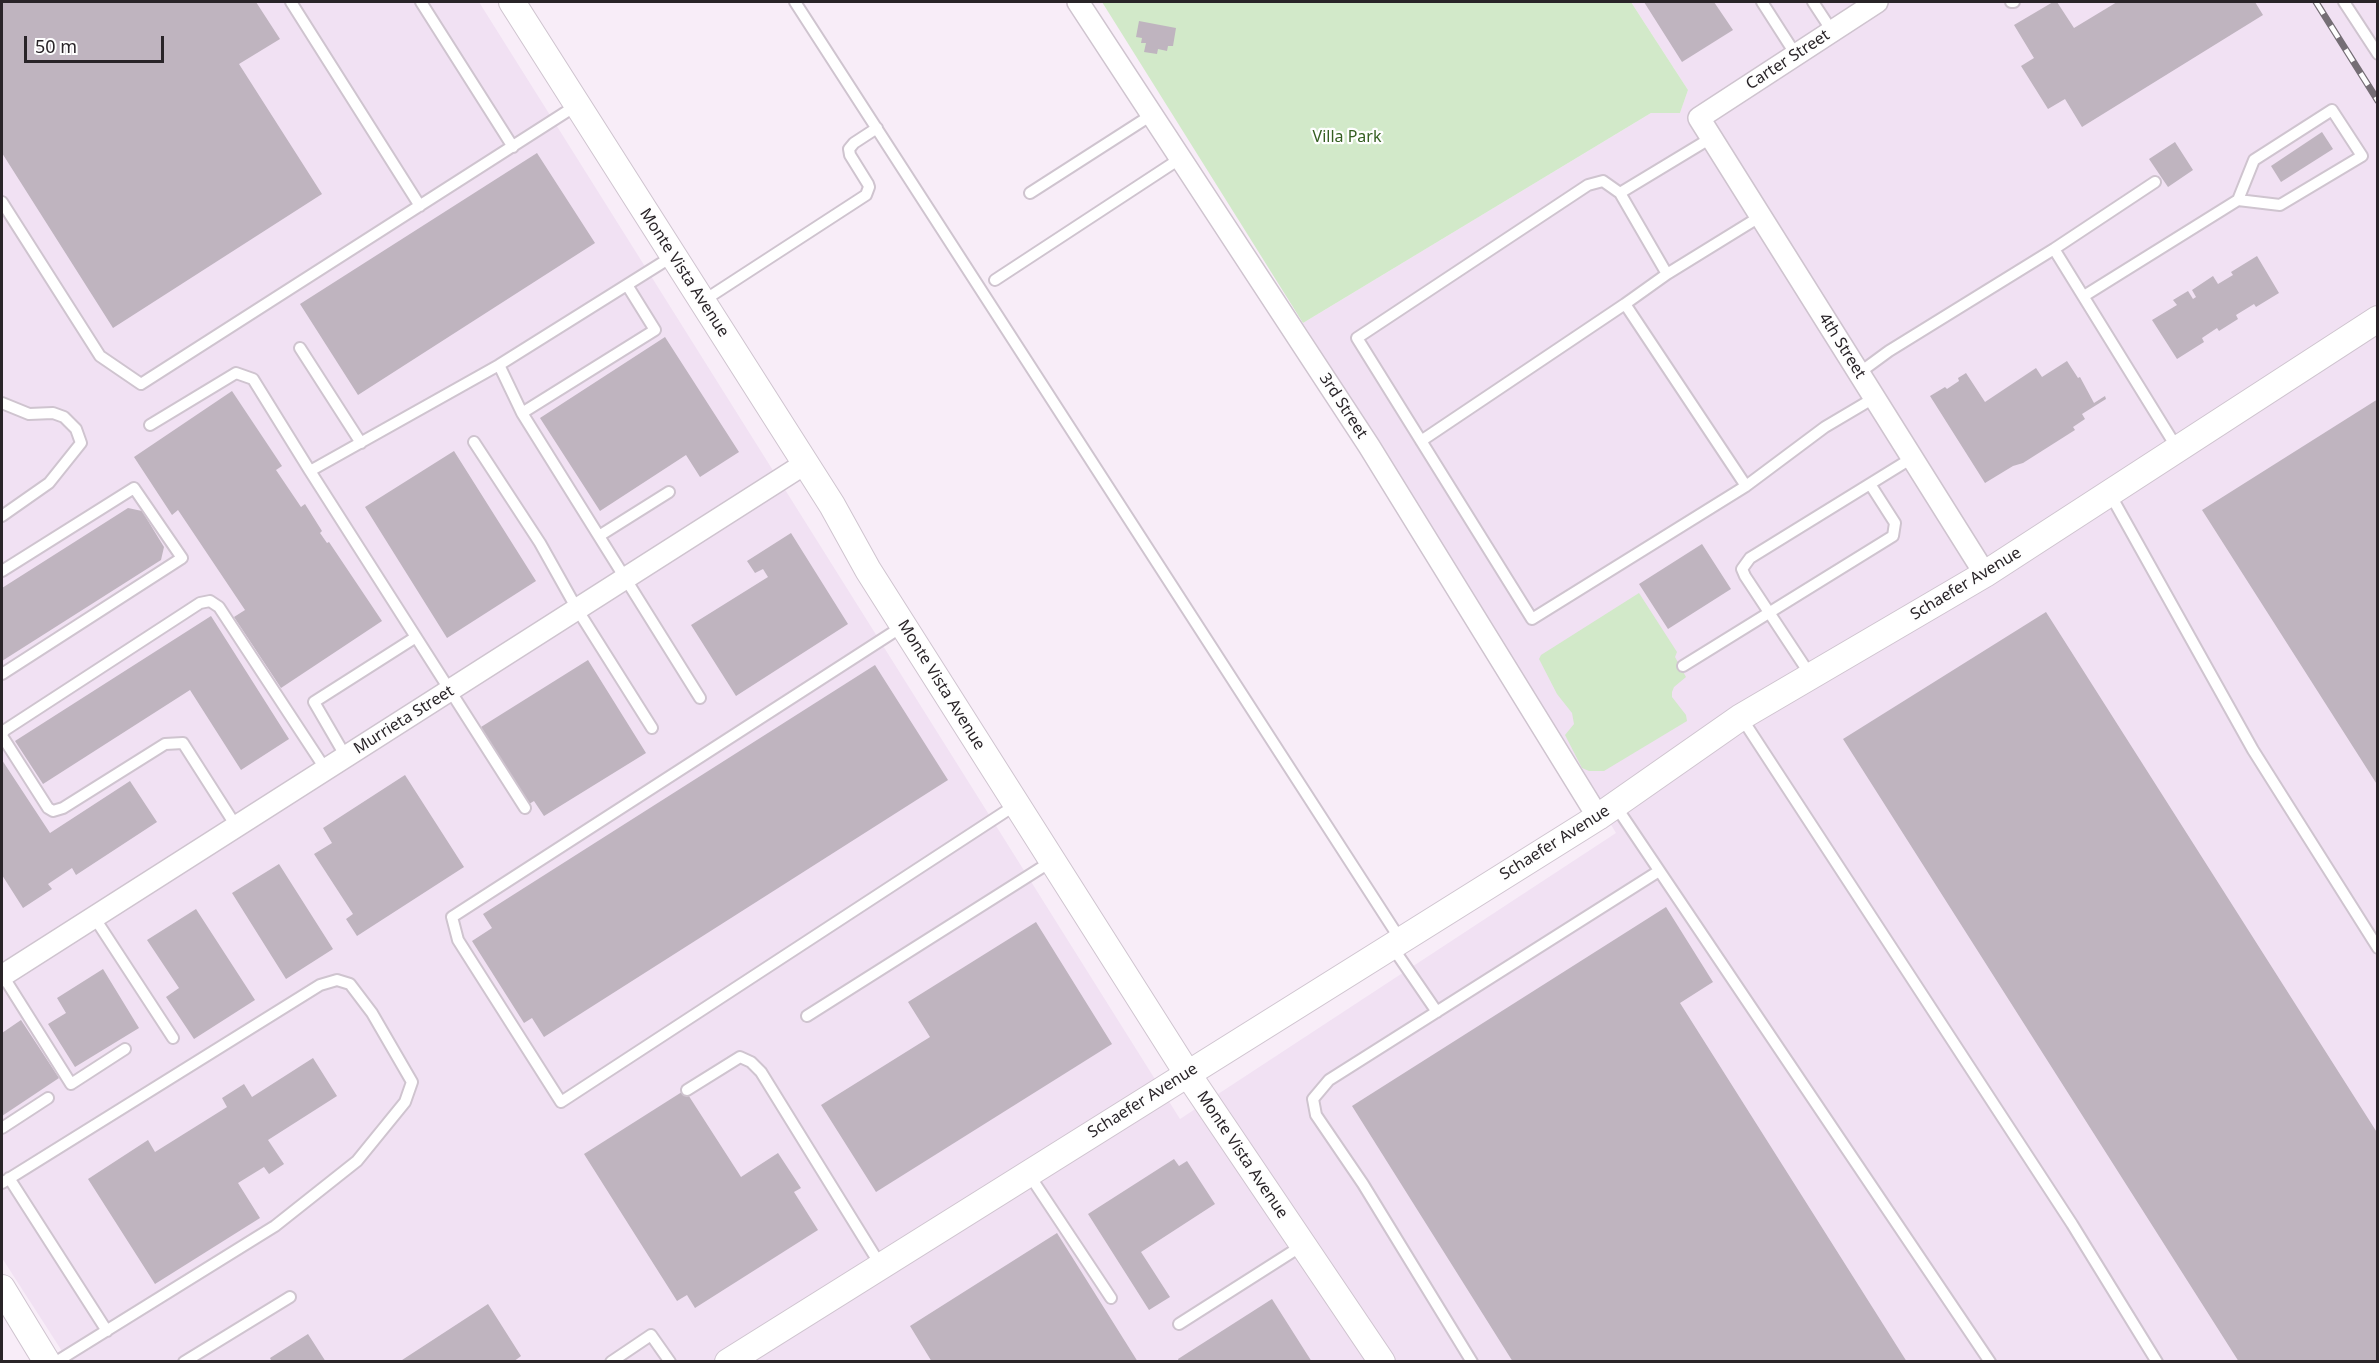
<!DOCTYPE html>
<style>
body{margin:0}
#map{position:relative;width:2379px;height:1363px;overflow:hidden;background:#f8edf8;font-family:"Noto Sans",sans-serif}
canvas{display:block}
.frame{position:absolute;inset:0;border:3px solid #292428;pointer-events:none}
.scale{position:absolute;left:24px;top:36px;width:140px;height:27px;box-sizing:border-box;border:3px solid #292428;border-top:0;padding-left:8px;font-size:18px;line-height:21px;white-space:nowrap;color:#292428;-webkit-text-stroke:4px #fefefe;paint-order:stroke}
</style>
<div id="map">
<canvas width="2379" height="1363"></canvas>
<div class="frame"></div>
<div class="scale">50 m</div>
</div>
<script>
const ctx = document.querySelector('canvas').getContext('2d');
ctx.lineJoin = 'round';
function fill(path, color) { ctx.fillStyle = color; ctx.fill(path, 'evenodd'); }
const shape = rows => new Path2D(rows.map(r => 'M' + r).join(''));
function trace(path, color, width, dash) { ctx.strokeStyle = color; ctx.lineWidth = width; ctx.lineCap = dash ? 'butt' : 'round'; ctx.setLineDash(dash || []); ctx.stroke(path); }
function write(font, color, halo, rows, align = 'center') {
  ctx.font = font + ' "Noto Sans",sans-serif'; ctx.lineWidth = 4.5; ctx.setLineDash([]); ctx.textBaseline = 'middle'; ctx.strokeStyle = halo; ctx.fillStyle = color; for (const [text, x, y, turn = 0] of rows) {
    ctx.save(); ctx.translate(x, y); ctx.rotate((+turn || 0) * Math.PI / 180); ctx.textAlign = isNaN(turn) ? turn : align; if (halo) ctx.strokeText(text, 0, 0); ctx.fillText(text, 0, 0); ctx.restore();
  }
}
const industrial = shape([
 [2,2,479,2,1180,1119,1616,833,1303,323,1651,113,1680,113,1688,90,1631,2,2377,2,2377,1361,69,1362,2,1258]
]);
const green = shape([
 [1102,2,1631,2,1688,90,1680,113,1651,113,1303,323],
 [1639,593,1677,652,1675,657,1686,677,1674,687,1672,692,1672,697,1686,715,1687,721,1604,771,1589,771,1582,768,1565,735,1574,724,1572,713,1557,694,1539,659,1541,655]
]);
const building = shape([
 [2,2,256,2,280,39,239,64,322,194,113,328,2,153],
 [1644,2,1714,2,1733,30,1682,62],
 [2053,2,2057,2,2074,28,2117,2,2255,2,2263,15,2082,127,2065,99,2048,109,2021,66,2034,58,2014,25],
 [1139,21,1176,28,1173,46,1168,46,1167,51,1158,49,1157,54,1144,52,1146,43,1141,43,1142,38,1136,37],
 [2322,132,2333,149,2281,182,2271,166],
 [2175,142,2193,170,2168,187,2149,159],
 [537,153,595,243,358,395,300,304],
 [2257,256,2279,293,2256,307,2254,304,2236,315,2238,319,2219,331,2217,328,2202,338,2204,342,2177,359,2152,320,2177,305,2173,300,2188,291,2193,299,2196,297,2192,290,2213,276,2218,284,2233,275,2231,272],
 [665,337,739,452,700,477,686,455,600,511,540,418],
 [2067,361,2078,378,2080,377,2094,403,2105,396,2106,399,2082,414,2085,419,2073,427,2075,430,2023,463,2013,466,1985,483,1930,396,1945,387,1947,389,1959,381,1958,378,1966,373,1985,402,2036,368,2042,377],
 [232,391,282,466,276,470,301,507,305,504,322,531,320,533,327,543,329,542,382,621,281,688,234,617,245,610,178,510,172,515,134,457],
 [2378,399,2378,786,2202,510],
 [454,451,536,581,447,638,365,507],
 [128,508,142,511,164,547,161,560,2,661,2,588],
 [791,533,848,624,736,696,691,625,768,577,763,569,755,573,747,561],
 [1702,544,1731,589,1668,629,1639,584],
 [2046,612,2378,1134,2378,1362,2239,1362,1843,739],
 [211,616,289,739,241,770,190,690,43,784,15,741],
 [588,660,646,753,544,816,534,801,529,804,481,727],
 [875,665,948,780,544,1037,532,1018,524,1023,472,941,492,928,483,914],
 [2,760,50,833,130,781,157,822,76,875,72,868,48,884,52,889,23,908,2,875],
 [405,775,464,867,357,936,346,919,353,914,314,854,332,843,323,828],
 [279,864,333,949,286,979,232,893],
 [1666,907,1713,982,1680,1003,1907,1362,1513,1362,1352,1106],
 [196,909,255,1000,194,1039,166,997,179,988,147,940],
 [1036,922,1112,1044,876,1192,821,1105,930,1037,908,1002],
 [103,969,139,1028,75,1067,48,1024,66,1013,57,998],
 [21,1020,59,1078,2,1116,2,1033],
 [313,1058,337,1096,268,1140,284,1164,269,1174,264,1167,238,1183,260,1218,155,1284,88,1179,148,1140,155,1152,227,1107,222,1098,244,1084,252,1097],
 [685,1090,741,1177,778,1153,801,1188,794,1192,818,1230,695,1308,687,1295,677,1301,584,1154],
 [1174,1159,1179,1166,1187,1161,1215,1204,1141,1252,1170,1297,1149,1310,1088,1214],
 [1057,1233,1138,1362,932,1362,910,1326],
 [1272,1299,1312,1362,1179,1362,1178,1359],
 [488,1304,521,1356,513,1362,399,1362],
 [308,1334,326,1362,272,1362,270,1358]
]);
const service = shape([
 [291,2,420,206],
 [421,2,513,147],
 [795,2,1400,939],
 [1762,2,1796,55],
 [1813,2,1832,31],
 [2011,2,2014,2],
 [2344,2,2378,54],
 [1030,193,1153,114],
 [1620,193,1603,181,1588,185,1357,338,1532,619,1746,486],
 [2,202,100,356,141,384,577,105],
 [1761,216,1667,274,1625,304,1746,486,1825,427,1874,398],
 [2054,249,2177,448],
 [1667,274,1620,193,1711,138],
 [995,280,1181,158],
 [2084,296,2238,200,2280,205,2362,156,2332,110,2254,160,2238,200],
 [703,301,866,195,869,187,868,184,850,155,849,149,854,143,877,128],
 [300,348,361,443],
 [499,365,522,413,700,698],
 [1859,373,1889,351,2054,249,2155,182],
 [2,403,29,414,53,413,64,417,76,429,81,443,49,483,2,516],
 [522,413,655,330,627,285],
 [150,425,236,373,253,379,310,471],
 [1421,441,1625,304],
 [474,442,540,543,577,609,652,728],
 [2110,494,2253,750,2378,948],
 [599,536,669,492],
 [2,571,134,488,182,558,2,674],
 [903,626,452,917,458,940,561,1102,1017,804],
 [1683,666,1893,536,1895,523,1870,484],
 [1811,676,1745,576,1742,569,1750,558,1912,458],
 [1741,717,2072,1224,2157,1362],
 [2,734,5,730,200,603,210,601,219,607,326,770],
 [2,736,48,808,53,811,63,808,165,744,183,743,236,826],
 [346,757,314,702,416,637],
 [1615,805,1990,1362],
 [525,808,310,471,499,365,673,256],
 [94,917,173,1038],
 [1391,945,1437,1012],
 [3,976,71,1084,125,1049],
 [807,1016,1052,861],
 [687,1090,740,1057,751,1062,761,1072,881,1266],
 [2,1128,48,1098],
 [1028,1173,1111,1298],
 [9,1178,107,1331],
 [2,1183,320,985,337,980,350,984,372,1013,412,1082,405,1102,357,1161,275,1226,56,1362],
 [1179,1324,1303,1245],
 [184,1362,290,1297],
 [611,1362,651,1335,670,1362],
 [1472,1362,1363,1184,1316,1115,1313,1099,1329,1080,1659,871]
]);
const minor = shape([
 [1078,2,1369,446,1598,817],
 [1877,2,1699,118,1985,574],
 [2,976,806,463]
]);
const tertiary = shape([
 [512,2,832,505,868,570,1187,1073,1382,1362],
 [2,1288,47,1362],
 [728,1362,1598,817,1741,717,1985,574,2378,319]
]);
const rail = shape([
 [2316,2,2378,101]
]);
const streetNames = [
 ["Carter Street",1788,60,-33],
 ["Monte Vista Avenue",684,273,57],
 ["4th Street",1842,346,58],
 ["3rd Street",1343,406,57],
 ["Schaefer Avenue",1966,584,-31],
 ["Monte Vista Avenue",941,685,58],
 ["Murrieta Street",404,720,-32],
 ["Schaefer Avenue",1555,843,-32],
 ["Schaefer Avenue",1143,1101,-32],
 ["Monte Vista Avenue",1242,1155,56]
];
const parkNames = [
 ["Villa Park",1347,137]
];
fill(industrial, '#f1e1f3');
fill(green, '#d2e9c9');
fill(building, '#bfb4bf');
trace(service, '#cfc4cf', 14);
trace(minor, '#cfc4cf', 24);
trace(tertiary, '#cfc4cf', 28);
trace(service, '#fff', 10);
trace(minor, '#fff', 21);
trace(tertiary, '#fff', 26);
trace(rail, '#756e75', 7);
trace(rail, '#fefefe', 4.5, [14]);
write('16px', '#292428', '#fefefe', streetNames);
write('16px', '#345e20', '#fefefe', parkNames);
</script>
